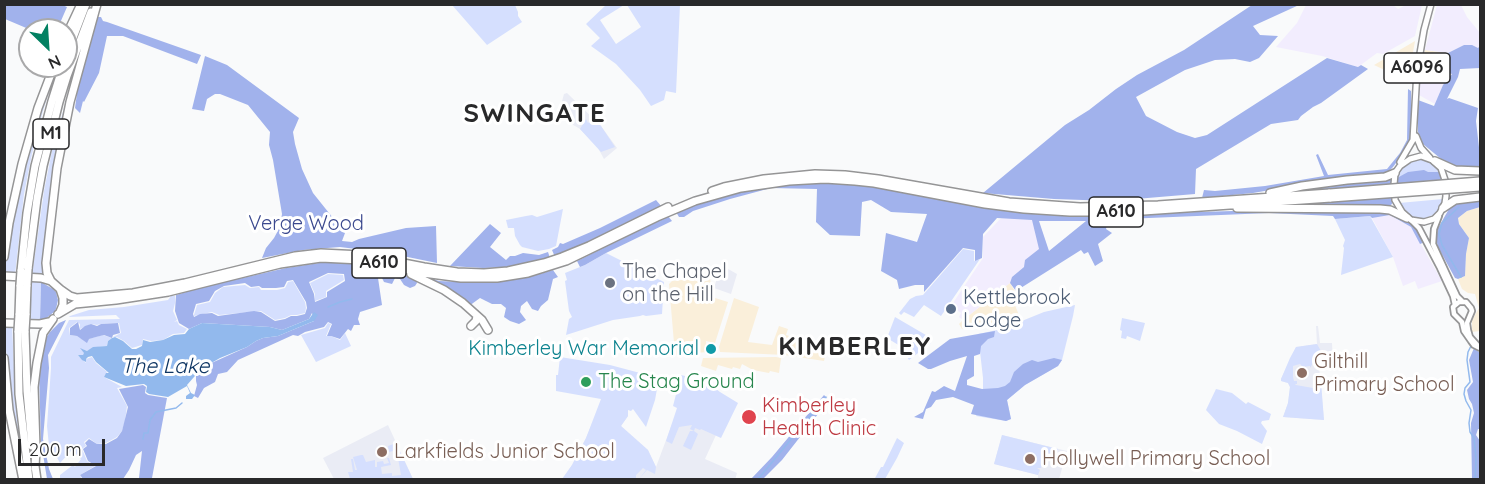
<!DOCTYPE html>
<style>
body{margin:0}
#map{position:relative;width:1485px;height:484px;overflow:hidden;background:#f9fafb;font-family:Quicksand,sans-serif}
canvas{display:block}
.frame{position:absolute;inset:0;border:6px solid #29292a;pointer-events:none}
.north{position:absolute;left:18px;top:18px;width:60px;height:60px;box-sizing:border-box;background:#fff;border:2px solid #a9a9aa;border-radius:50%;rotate:155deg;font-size:16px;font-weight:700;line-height:24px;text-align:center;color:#29292a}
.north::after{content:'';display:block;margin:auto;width:21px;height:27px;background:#038162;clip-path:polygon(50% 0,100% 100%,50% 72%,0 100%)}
.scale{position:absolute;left:18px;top:439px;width:87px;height:27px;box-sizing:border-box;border:3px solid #29292a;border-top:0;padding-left:8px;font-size:18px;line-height:21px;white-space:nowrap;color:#29292a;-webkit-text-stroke:4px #fff;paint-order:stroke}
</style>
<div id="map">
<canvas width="1485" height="484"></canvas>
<div class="frame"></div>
<div class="north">N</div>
<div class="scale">200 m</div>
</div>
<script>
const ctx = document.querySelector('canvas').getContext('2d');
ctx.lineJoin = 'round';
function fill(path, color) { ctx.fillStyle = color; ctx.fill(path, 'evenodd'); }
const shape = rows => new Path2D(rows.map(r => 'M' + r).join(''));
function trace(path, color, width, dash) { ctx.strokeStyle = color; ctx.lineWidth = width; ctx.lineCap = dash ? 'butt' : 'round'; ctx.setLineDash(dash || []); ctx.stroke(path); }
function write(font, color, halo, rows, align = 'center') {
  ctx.font = font + ' Quicksand,sans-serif'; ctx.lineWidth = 6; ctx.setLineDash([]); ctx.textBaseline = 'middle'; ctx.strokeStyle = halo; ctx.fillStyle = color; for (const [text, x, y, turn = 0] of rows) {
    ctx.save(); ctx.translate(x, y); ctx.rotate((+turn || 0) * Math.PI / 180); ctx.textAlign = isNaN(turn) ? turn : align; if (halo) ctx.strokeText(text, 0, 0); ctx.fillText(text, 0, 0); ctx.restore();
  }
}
const commercial = shape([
 [1415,41,1408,81,1374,65],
 [1425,50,1448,53,1441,71,1421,70],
 [1480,207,1480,331,1472,332,1472,320,1479,308,1475,294,1468,293,1462,289,1458,279,1465,276,1466,254,1469,238,1459,224,1458,218,1467,211],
 [710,277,712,297,728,302,715,343,706,341,707,352,675,355,669,284,672,281],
 [1010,283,1019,298,1014,303,1019,315,999,322,962,329,959,324,963,320],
 [734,298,759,307,748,342,772,345,779,326,788,329,786,335,799,339,798,343,826,352,824,361,785,355,720,352,719,347],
 [776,357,781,358,779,373,770,371,769,373,753,370,742,364,740,369,733,367,732,369,718,365,716,371,701,366,703,358]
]);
const industrial = shape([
 [1306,5,1393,5,1398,9,1406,5,1422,5,1415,36,1383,54,1377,53,1358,67,1322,56,1276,47,1297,23],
 [1437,5,1461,5,1467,17,1480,33,1480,46,1478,48,1464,45,1448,53,1425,50],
 [1421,70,1452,73,1443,85,1435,104,1419,95],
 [1390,215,1411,227,1442,281,1418,289,1415,281,1403,286,1393,257,1372,218],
 [1003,216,1035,220,1042,252,1012,277,1010,283,963,320,959,317,961,313,951,306,983,258,983,237]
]);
const built = shape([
 [567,93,601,126,617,148,604,159,598,148,580,129,558,116,564,94],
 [721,265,737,274,731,294,714,288],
 [1316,326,1318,326,1320,343,1332,343,1333,363,1319,366,1324,420,1283,417,1288,403,1290,387,1288,383,1281,381,1281,379,1296,347,1317,344],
 [601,403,628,416,621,426,648,450,656,467,675,416,716,435,705,459,737,473,735,480,562,480,572,465,586,438],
 [388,425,413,479,334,479,323,458],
 [1002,435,1067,451,1059,479,1038,479,1038,475,994,464]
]);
const green = shape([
 [452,5,515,5,518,12,518,16,522,22,487,45],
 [606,5,624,5,600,20,616,44,641,27,627,5,680,5,676,93,666,91,664,100,651,106,640,90,616,64,591,46,600,38,586,24],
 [78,60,68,102,46,277,32,276,44,191,53,146],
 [57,66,43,111,32,154,24,194,15,275,5,275,5,265,16,197,35,127],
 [594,118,601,126,615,147,601,152,580,129,586,119,588,123],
 [1420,159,1430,161,1441,172,1406,174,1397,178,1399,171,1404,165],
 [1443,199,1443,203,1436,214,1422,219,1417,219,1409,215,1399,203],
 [563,209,556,246,549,249,538,251,522,247,520,245,515,236,514,228,508,228,506,220,526,216,532,215,537,217],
 [1370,216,1393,257,1341,275,1344,248,1343,246,1345,240,1335,219],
 [963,249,974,251,974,261,980,259,941,316,924,305,914,317,904,312,901,315,899,313,910,299,916,296,923,295],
 [606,253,664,282,662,314,646,316,643,315,640,316,613,320,566,335,569,319,572,317,569,311,565,281,567,280,565,273,585,265],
 [328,274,343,275,344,280,326,291,326,297,315,301,315,294,310,283],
 [32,281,41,282,40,320,30,320],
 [293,281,305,302,306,308,305,313,297,315,291,315,285,318,275,320,261,311,219,315,212,312,194,316,194,315,197,305,210,302,215,293,223,287,245,285,250,288,259,287,261,290,277,290,285,288,288,282],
 [171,296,175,296,175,303,173,311,177,320,174,322,177,321,179,325,187,329,184,333,173,334,163,340,151,341,143,339,142,345,132,348,124,341,117,337,113,337,121,333,119,323,101,324,97,325,91,324,80,329,80,324,77,322,69,328,70,335,77,336,87,342,88,339,103,335,112,338,108,341,107,346,98,347,87,351,81,349,85,353,83,355,78,355,86,363,86,359,92,357,96,363,111,375,107,372,104,377,122,387,117,388,127,406,125,421,122,431,117,437,106,443,97,444,89,438,84,442,86,446,82,449,87,461,95,466,80,475,82,479,60,479,60,475,73,465,75,467,81,459,72,450,60,463,55,454,50,456,47,426,51,368,51,357,69,320,120,319,116,315,69,317,70,316,89,310,124,307,168,300],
 [1075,305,1073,316,1062,360,1058,366,1025,385,1007,400,1011,419,1006,421,976,416,983,393,983,378,978,334,1002,329,1044,312],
 [895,317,931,338,931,343,909,360,900,346,887,338],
 [1122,318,1145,323,1140,341,1127,336,1126,339,1121,338,1122,331,1120,330],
 [328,323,331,324,326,336,331,336,340,340,345,333,351,346,316,362,301,335,325,328],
 [4,324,12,325,15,390,19,441,18,441,13,422,9,375,5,342],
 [1317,344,1322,353,1315,363,1313,363,1310,368,1310,366,1303,367,1300,364,1293,366,1293,377,1294,381,1297,381,1297,384,1295,384,1296,385,1313,388,1317,386,1316,388,1318,389,1321,382,1324,420,1283,417,1288,403,1290,387,1288,383,1281,381,1281,379,1290,358,1296,347],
 [560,357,610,365,659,378,655,400,646,427,633,409,631,411,628,410,628,416,621,426,648,450,656,467,655,474,647,470,639,479,646,470,643,468,636,475,636,479,562,479,572,465,586,438,601,399,556,391,556,375,558,375],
 [693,371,720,392,738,403,721,438,701,429,700,430,695,428,694,431,698,434,691,450,683,446,690,431,694,431,690,429,692,425,679,427,672,444,666,441,677,408,673,406,681,375,689,377],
 [1216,389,1232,393,1246,404,1248,402,1271,414,1269,420,1262,421,1261,423,1267,431,1262,444,1237,431,1219,424,1206,410],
 [1002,435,1058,449,1056,460,1049,459,1050,453,1045,452,1041,468,1037,468,1040,470,1038,475,994,464],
 [897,438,904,443,897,458,885,479,874,480,881,467,883,467],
 [396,443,413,479,350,479,348,472,353,472,351,459,353,459,355,470,357,470,353,457,361,455,363,455,366,462,375,460,375,467,377,467,377,462,383,461,384,464,389,463,387,458,389,458,391,465,381,467,382,474,392,473,392,476,401,475,398,458,396,458,393,451,389,452,388,446]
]);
const forest = shape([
 [60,4,67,7,57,30,31,30,5,19,5,5],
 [1252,5,1299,5,1253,26,1260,35,1278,36,1259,58,1250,62,1235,59,1215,60,1185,70,1136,97,1146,116,1177,132,1195,138,1207,135,1327,58,1358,67,1361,65,1368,69,1321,103,1313,107,1301,116,1298,120,1271,124,1196,169,1195,194,1112,201,1054,199,983,193,1065,125,1089,110,1116,89,1137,75,1184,50],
 [97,17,101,17,103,21,107,22,201,55,197,64,123,36,107,36,99,73,84,102,83,101,80,113,75,108,78,86],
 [1464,45,1472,45,1478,48,1480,46,1480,68,1460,69,1458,77,1447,99,1449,98,1478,108,1476,121,1480,156,1480,168,1452,168,1423,144,1418,132,1418,100,1434,106,1443,85,1452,74,1441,71,1446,56,1448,53],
 [205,56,227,65,299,118,293,132,295,144,302,169,313,193,345,233,342,241,352,242,359,239,406,228,436,226,437,263,388,253,340,247,303,250,262,258,266,248,274,238,280,227,282,214,273,160,269,145,270,132,248,105,220,94,215,94,207,99,204,111,192,109],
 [1408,89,1411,91,1412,136,1407,148,1393,167,1386,174,1311,183,1253,193,1202,198,1204,190,1215,191,1265,186,1324,176,1316,155,1318,154,1328,175,1387,169,1400,153,1407,140],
 [1424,170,1428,172,1441,172,1444,181,1397,185,1397,178,1408,172],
 [1392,177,1393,185,1287,193,1287,191],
 [785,183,835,183,1162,213,1233,211,1350,211,1394,213,1415,226,1425,242,1420,244,1411,227,1390,215,1372,218,1370,216,1335,219,1333,216,1269,213,1125,219,1124,216,1115,217,1114,222,1107,225,1106,229,1112,233,1098,244,1103,261,1095,266,1088,252,1084,254,1081,250,1016,291,1010,283,1012,277,1024,267,1025,260,1039,249,1032,220,997,218,983,234,982,258,975,261,975,250,963,248,924,292,924,285,915,285,899,289,897,280,881,271,886,233,917,242,927,214,891,212,871,200,862,202,860,236,830,235,816,222,817,189,771,188,730,199,693,211,684,217,679,217,676,212,729,193],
 [1039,221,1086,221,1049,251],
 [1393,197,1394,201,1391,205,1387,208,1302,207,1296,202],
 [1480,199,1480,207,1467,211,1458,218,1459,224,1469,238,1466,254,1465,276,1458,279,1455,278,1438,247,1436,239,1438,228,1449,209,1454,203],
 [656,200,662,207,591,242,555,257,552,250,558,247,560,243,563,244,600,228],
 [668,216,672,221,606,253,585,265,580,267,577,261],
 [490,224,501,233,490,247,506,260,510,256,515,256,523,253,539,255,548,252,550,258,512,267,483,268,450,266],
 [319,263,343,263,378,267,416,279,417,283,415,286,410,288,404,285,400,279,395,278,392,284,384,282,382,278,378,278,382,305,360,312,358,319,360,325,354,325,351,331,348,329,340,339,331,336,327,336,332,324,328,322,324,327,305,332,298,336,293,335,238,360,227,372,218,374,215,382,204,388,198,398,194,396,197,385,196,381,196,374,207,365,247,347,256,341,263,338,278,336,314,321,312,313,309,319,282,330,270,327,202,323,189,329,179,323,175,311,176,295,203,287,286,268],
 [328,273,344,274,345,281,327,292,327,297,315,302,314,294,309,282],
 [293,280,306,302,307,308,305,314,297,316,291,316,285,319,275,321,261,312,254,311,218,316,212,313,200,314,194,317,193,314,196,304,209,301,215,291,224,286,245,283,251,287,259,286,262,288,276,288,284,287,287,281],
 [553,270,558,277,553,279,548,300,541,306,538,311,532,309,527,301,521,306,520,312,526,320,519,324,510,321,504,317,506,308,501,304,492,304,480,298,469,306,432,281,433,279,439,281,461,282,510,279,533,276],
 [41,282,53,289,56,292,58,300,56,309,54,312,44,320,40,320],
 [66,320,48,355,49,368,43,439,49,469,53,479,47,479,41,442,39,373,46,338,50,332,59,323],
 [78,322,80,330,85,326,91,324,97,326,101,324,118,323,120,333,113,335,112,338,104,335,96,337,89,339,87,343,77,336,70,335,70,328],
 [995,331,994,337,988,339,981,346,980,354,974,356,974,376,967,380,967,385,982,389,998,388,1005,386,1010,382,1014,372,1023,364,1032,360,1038,362,1054,358,1062,360,1058,366,1025,385,1007,400,1011,419,1006,421,971,414,974,405,953,397,936,400,931,407,926,409,923,419,914,417,923,412,932,391,935,392,944,386,955,391,967,356,950,361,931,369,928,369,918,363,950,339],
 [1474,348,1480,353,1480,429,1478,429,1476,435,1480,441,1480,479,1472,479,1471,423,1474,413,1472,404,1469,399,1467,390,1473,382,1469,360],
 [143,385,146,387,145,393,148,395,167,398,152,478,149,479,138,479,139,478,142,451,136,455,129,470,123,479,83,479,80,475,96,466,88,461,83,449,87,446,85,443,89,439,97,444,106,444,117,438,122,431,128,407,119,389],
 [824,395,829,400,782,460,763,479,751,479,772,457]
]);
const water = shape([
 [314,312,318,315,314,321,278,336,263,338,256,341,247,347,220,358,201,369,187,385,191,393,195,395,192,399,186,399,186,396,190,393,187,386,168,397,149,394,146,392,147,386,144,384,126,386,104,377,106,373,109,373,96,362,92,356,88,357,86,359,86,362,82,360,78,355,83,355,84,353,80,348,87,351,93,347,107,346,108,341,112,338,115,337,123,341,132,349,136,349,142,346,143,340,150,342,163,340,174,335,185,334,189,329,202,323,270,327,282,330,309,319]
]);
const stream = shape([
 [1459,207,1442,223,1439,234,1442,245,1461,277],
 [328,307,340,302,352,299],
 [1471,346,1468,352,1467,360,1470,382,1465,388,1464,394,1466,401,1471,410,1469,423,1470,432,1474,438,1476,459,1475,480],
 [143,439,144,433,148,433,150,420,156,412,176,408,182,403],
 [755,479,758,479,769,466,826,397]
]);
const secondary = shape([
 [1439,216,1434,229,1433,244,1457,296,1462,301],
 [1411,220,1419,228,1440,268,1453,296,1455,305],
 [1478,346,1470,337,1468,330,1467,323,1472,311,1471,308,1466,302,1459,302,1453,307,1454,314,1462,322,1464,331,1471,341,1474,345,1480,348]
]);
const primary = shape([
 [1416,136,1421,148,1430,158],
 [1421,156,1432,160,1441,168,1445,180,1446,196,1445,203,1440,213,1434,219,1424,222,1411,220,1402,212,1395,200,1394,185,1395,173,1400,166,1410,159,1421,156],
 [1400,162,1413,140,1417,71,1424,30,1431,4]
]);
const highway = shape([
 [66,36,81,4],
 [66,56,86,4],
 [1435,161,1455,170,1480,171],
 [712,191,724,187,764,179,815,174,845,175,878,179,1009,202,1080,207,1158,205,1330,193],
 [1270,193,1302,186,1347,180,1385,177,1395,173],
 [1237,208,1380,209,1390,210,1407,218],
 [1443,208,1455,200,1480,197],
 [4,257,9,223,22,164,38,108,54,66],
 [28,269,37,199,43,166,59,102,67,76,91,12],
 [21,271,27,213,35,166,52,101,63,66],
 [411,274,444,290,463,303,482,320,488,330],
 [4,276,41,278,51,281,60,289,63,298,63,305,60,312],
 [51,281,47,273,46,263,57,168,70,102,97,4],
 [60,289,70,296,77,298,133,293,185,283,295,256,321,253,362,255,424,267,457,272,484,273,508,271,544,263,562,257,589,246,668,207],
 [58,314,75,304,116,300,168,292,280,264,321,258,361,260,423,273,461,278,497,278,528,273,566,261,657,217,695,201,741,188,789,181,825,179,855,181,874,183,985,204,1024,209,1070,212,1129,212,1331,198],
 [19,315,20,285],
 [26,315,27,285],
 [4,323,40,324,49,322],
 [471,326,476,321,477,316],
 [18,331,19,394,29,480],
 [25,331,27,391,32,446],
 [4,358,9,410,23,480],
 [35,466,37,480],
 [35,468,36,447,34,387,37,363,43,333,53,319]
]);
const highwayBridge = shape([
 [1330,193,1480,181],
 [1331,198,1480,187],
 [20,285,21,271],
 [27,285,28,269],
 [18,331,19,315],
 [25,331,26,315]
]);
const markers = [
 [610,283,6,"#6b7280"],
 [951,309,6,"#5c6f8a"],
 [711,349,6,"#0f9aa8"],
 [1302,373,6,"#8d6e63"],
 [586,382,6,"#2e9e5b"],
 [749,417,8,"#e0444e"],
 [382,452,6,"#8d6e63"],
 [1030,459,6,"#8d6e63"]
];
const shields = [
 [1417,68,66],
 [51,134,36],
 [1116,212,54],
 [379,263,54]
];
const shieldNames = [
 ["A6096",1417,68],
 ["M1",51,134],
 ["A610",1116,212],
 ["A610",379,263]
];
const parkNames = [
 ["Verge Wood",306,224]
];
const worshipNames = [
 ["The Chapel",622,272],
 ["on the Hill",622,295]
];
const serviceNames = [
 ["Kettlebrook",963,298],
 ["Lodge",963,321]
];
const cultureNames = [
 ["Kimberley War Memorial",699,349]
];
const educationNames = [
 ["Gilthill",1314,362],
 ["Primary School",1314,385],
 ["Larkfields Junior School",394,452],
 ["Hollywell Primary School",1042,459]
];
const leisureNames = [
 ["The Stag Ground",598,382]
];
const healthNames = [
 ["Kimberley",762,406],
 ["Health Clinic",762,429]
];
const waterNames = [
 ["The Lake",165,367]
];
const districtNames = [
 ["SWINGATE",535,114],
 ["KIMBERLEY",855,347]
];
fill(commercial, '#faefda');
fill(industrial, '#f2edfe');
fill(built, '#eaecf5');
fill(green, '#d5dffe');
fill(forest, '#a1b2ec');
fill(water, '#92b9ed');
trace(stream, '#92b9ed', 1.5);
trace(secondary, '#959596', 8);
trace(primary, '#959596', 8);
trace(highway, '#959596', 10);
trace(secondary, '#fff', 4.5);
trace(primary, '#fff', 5);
trace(highway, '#fff', 7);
trace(highwayBridge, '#959596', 10, []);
trace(highwayBridge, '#fff', 7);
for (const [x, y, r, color] of markers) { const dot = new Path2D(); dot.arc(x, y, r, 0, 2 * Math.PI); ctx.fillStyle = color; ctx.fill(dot); trace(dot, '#fff', 2); }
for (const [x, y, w] of shields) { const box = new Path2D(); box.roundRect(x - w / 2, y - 15, w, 30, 4.5); ctx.fillStyle = '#fff'; ctx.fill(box); trace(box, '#29292a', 1.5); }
write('bold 18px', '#29292a', null, shieldNames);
write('20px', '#3a488e', '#fff', parkNames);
write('20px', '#5b616d', '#fff', worshipNames, 'left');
write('20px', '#4e5e75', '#fff', serviceNames, 'left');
write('20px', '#0d838f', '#fff', cultureNames, 'right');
write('20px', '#785e54', '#fff', educationNames, 'left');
write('20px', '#27864d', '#fff', leisureNames, 'left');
write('20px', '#be3a42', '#fff', healthNames, 'left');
write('italic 21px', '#0d3462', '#fff', waterNames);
ctx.letterSpacing = '1.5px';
write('bold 26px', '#29292a', '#fff', districtNames);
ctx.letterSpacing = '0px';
</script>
